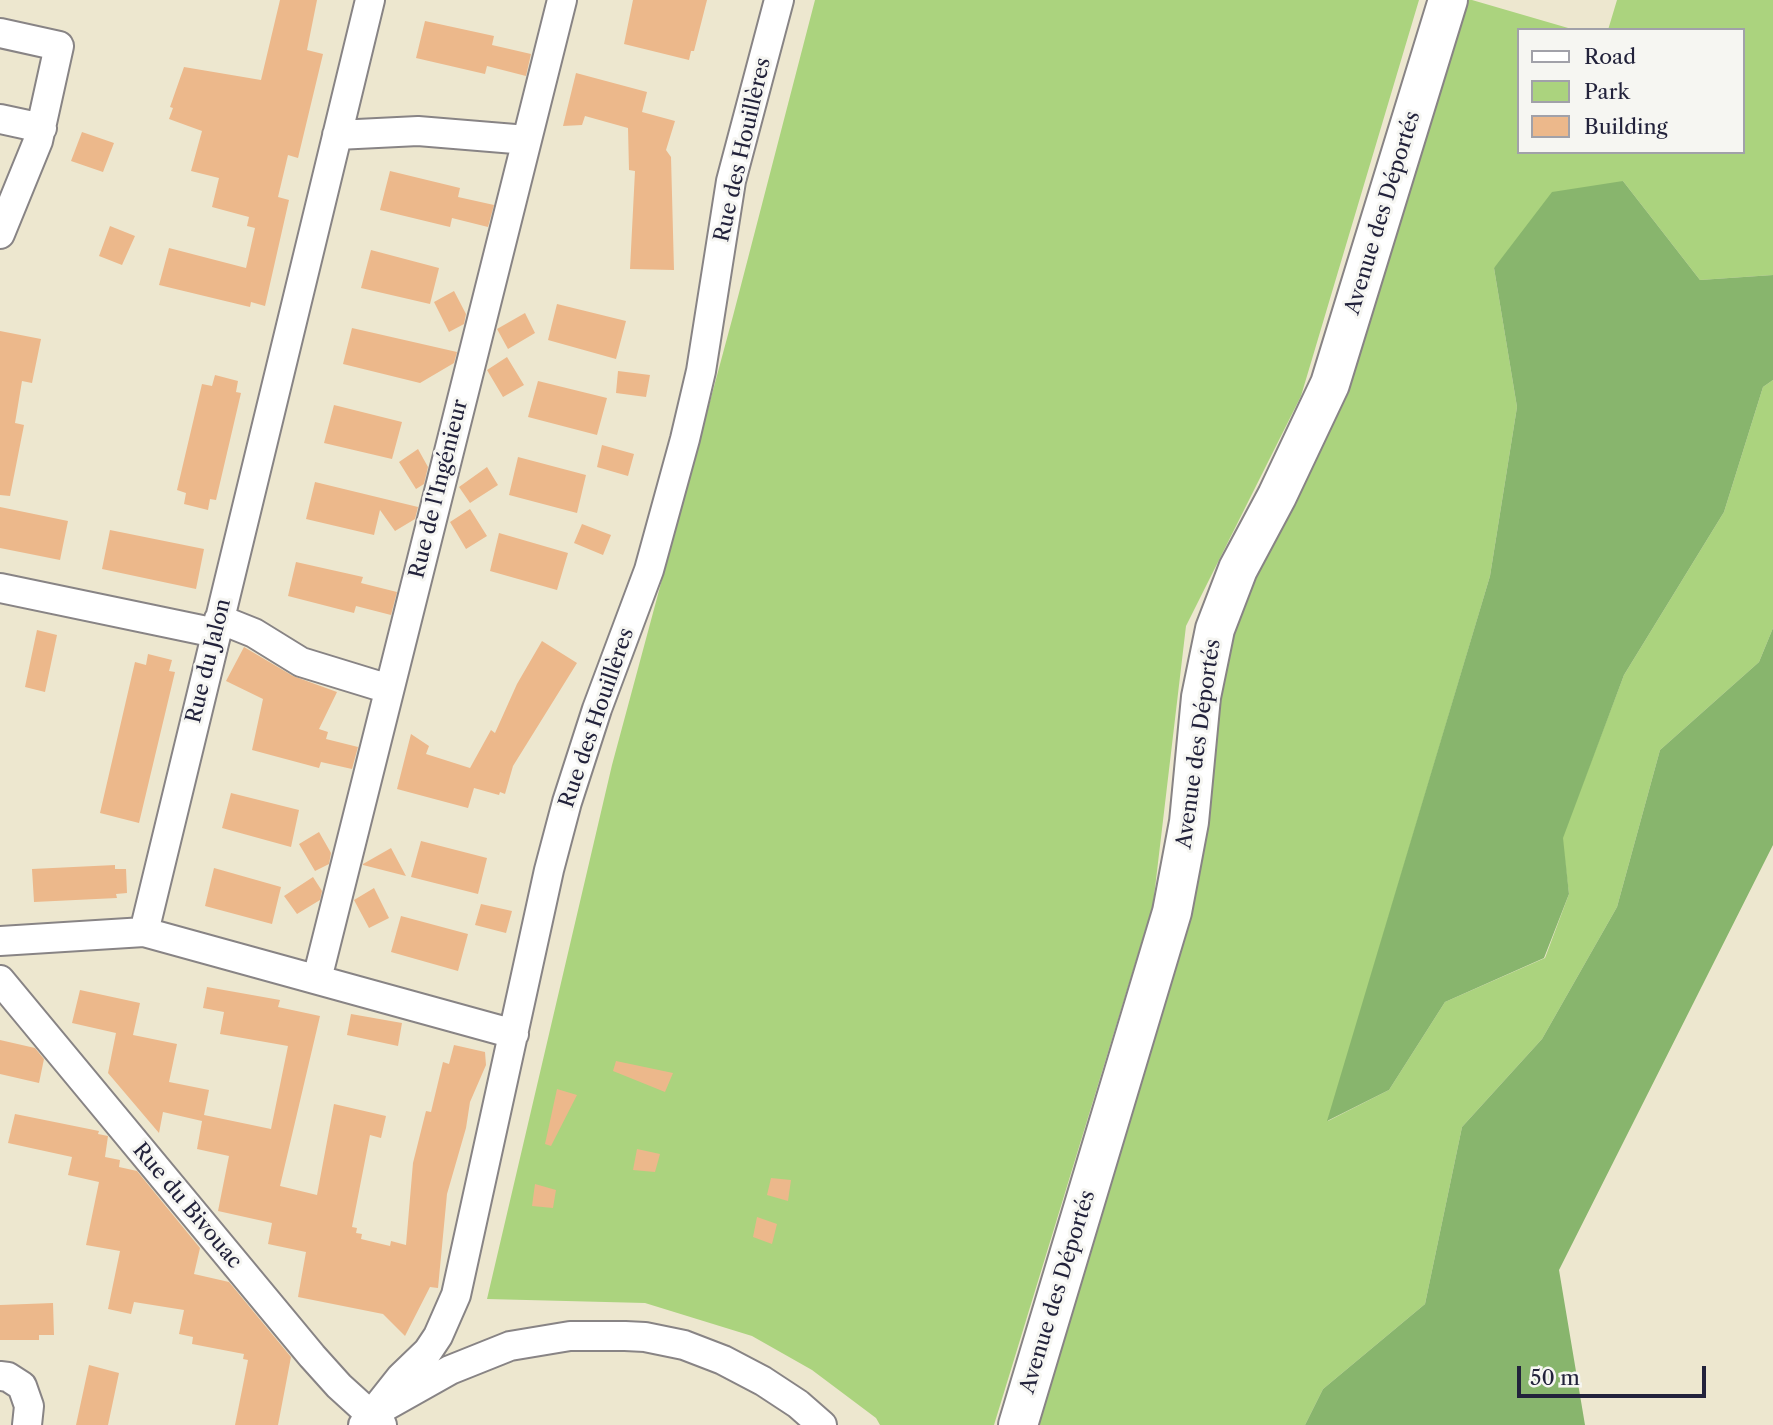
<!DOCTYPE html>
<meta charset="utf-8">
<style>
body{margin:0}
#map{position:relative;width:1773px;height:1425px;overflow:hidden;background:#ede7cf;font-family:"Libre Caslon Text",serif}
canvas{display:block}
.legend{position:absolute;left:1517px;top:28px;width:228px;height:126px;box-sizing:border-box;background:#f6f6f2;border:2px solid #a1a1a9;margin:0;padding:9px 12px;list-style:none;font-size:21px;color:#22223b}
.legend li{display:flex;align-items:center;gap:14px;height:35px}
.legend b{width:35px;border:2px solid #a1a1a9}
.scale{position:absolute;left:1517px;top:1366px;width:189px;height:32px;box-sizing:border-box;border:4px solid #22223b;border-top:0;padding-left:9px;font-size:21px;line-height:24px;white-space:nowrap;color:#22223b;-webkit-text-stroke:5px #f6f6f2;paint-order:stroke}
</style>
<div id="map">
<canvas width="1773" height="1425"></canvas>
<ul class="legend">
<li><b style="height:9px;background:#fff"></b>Road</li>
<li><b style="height:19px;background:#abd37e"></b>Park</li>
<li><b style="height:19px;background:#ecb88b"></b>Building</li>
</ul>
<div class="scale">50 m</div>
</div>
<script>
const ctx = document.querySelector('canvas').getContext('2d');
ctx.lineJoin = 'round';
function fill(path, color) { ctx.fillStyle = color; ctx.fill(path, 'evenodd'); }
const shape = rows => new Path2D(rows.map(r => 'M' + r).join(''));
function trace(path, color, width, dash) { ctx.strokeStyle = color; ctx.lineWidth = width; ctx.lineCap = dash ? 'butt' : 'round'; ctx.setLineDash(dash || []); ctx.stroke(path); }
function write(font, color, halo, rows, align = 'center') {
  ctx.font = font + ' "Libre Caslon Text",serif'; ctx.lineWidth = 6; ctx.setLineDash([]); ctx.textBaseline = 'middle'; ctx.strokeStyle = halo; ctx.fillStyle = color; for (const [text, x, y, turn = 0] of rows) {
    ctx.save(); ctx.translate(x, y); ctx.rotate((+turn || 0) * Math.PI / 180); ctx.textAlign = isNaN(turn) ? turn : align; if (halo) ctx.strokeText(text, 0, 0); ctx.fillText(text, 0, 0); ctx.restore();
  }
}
const green = shape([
 [815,0,1419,0,1301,396,1186,626,1153,905,994,1425,880,1425,876,1418,812,1370,752,1336,645,1303,487,1299,612,765,733,316],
 [1461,0,1472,0,1575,30,1519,30,1519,152,1743,152,1743,30,1608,30,1617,0,1773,0,1773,275,1700,280,1623,181,1494,268,1517,407,1490,576,1328,1121,1389,1090,1445,1002,1545,958,1569,894,1562,838,1624,675,1724,512,1763,387,1773,380,1773,628,1759,662,1660,750,1617,907,1542,1039,1462,1127,1425,1304,1323,1389,1305,1425,1034,1425,1227,628]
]);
const forest = shape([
 [1623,181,1700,280,1773,275,1773,380,1763,387,1724,512,1624,675,1563,838,1569,894,1544,958,1445,1002,1389,1090,1327,1121,1490,576,1517,407,1494,268,1552,192],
 [1773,628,1773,845,1559,1270,1585,1425,1305,1425,1323,1389,1425,1304,1462,1127,1542,1039,1617,907,1660,750,1759,662]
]);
const building = shape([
 [280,0,317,0,307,50,323,54,298,158,288,155,278,197,289,200,265,306,251,302,250,307,159,285,169,248,246,268,255,228,247,226,249,217,212,207,219,178,191,171,202,131,169,119,173,108,170,107,184,67,261,80],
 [633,0,707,0,694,51,691,51,689,60,624,44],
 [425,21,494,36,492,45,531,54,526,76,487,66,485,74,416,58],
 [576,73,647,92,642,112,675,121,666,150,671,157,674,270,630,269,635,171,629,170,628,128,585,116,582,125,563,126],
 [82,132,114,143,103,172,71,161],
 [390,171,460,188,458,197,494,205,488,227,452,218,450,227,380,210],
 [110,226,135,236,122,265,99,256],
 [371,250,439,268,430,304,361,288],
 [454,291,466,314,464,324,449,332,434,302],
 [557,304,626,321,616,359,548,340],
 [525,313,535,333,508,349,497,329],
 [352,328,457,352,454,363,420,383,343,364],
 [0,331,41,339,32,383,22,381,15,423,24,425,10,496,0,495],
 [507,357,524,385,503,397,487,370],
 [618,371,650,375,646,397,616,393],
 [215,375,238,381,236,392,241,393,216,500,210,499,208,510,184,504,186,493,177,490,202,384,212,386],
 [538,381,607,398,597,435,528,417],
 [334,405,402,422,392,459,324,443],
 [602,445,634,454,628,476,597,467],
 [418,449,428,467,424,484,416,489,399,462],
 [518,457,586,475,577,513,509,495],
 [487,467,498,485,470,503,459,487],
 [315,482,418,507,415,519,395,531,380,510,374,535,306,519],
 [0,507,68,521,60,560,0,548],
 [470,509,487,536,466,549,450,522],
 [582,524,611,535,603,555,574,543],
 [110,530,204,549,196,589,102,569],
 [499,533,568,553,557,590,490,571],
 [296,562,363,577,361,583,397,592,391,615,356,606,354,613,288,596],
 [37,630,57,635,45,692,25,687],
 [542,641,577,663,513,766,505,794,500,792,499,795,474,788,468,808,397,789,411,734,429,746,426,754,470,768,491,730,495,733,517,684],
 [244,647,293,676,337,692,319,729,328,732,326,739,358,747,352,769,321,762,319,768,252,750,263,699,226,681],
 [148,654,172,660,169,671,175,672,139,823,100,813,135,662,146,665],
 [231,793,299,810,291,847,222,828],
 [319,832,331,853,329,864,315,871,299,844],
 [421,841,487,858,478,894,411,877],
 [391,848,406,876,363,865,363,864],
 [115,865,115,869,126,869,127,893,116,894,117,898,34,902,32,869],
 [214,868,281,887,272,924,205,906],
 [313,877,322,891,320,900,297,914,284,896],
 [374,888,389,918,369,928,354,900],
 [481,904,512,911,506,933,475,925],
 [401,916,468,934,458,971,391,952],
 [207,987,280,1000,278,1007,320,1016,280,1186,317,1195,334,1104,386,1116,381,1138,370,1135,352,1227,357,1228,356,1233,362,1234,361,1239,390,1246,391,1241,406,1245,413,1163,426,1111,431,1112,443,1062,449,1064,454,1045,485,1052,486,1065,470,1102,466,1128,447,1194,438,1288,430,1287,405,1336,383,1314,298,1297,306,1252,268,1244,272,1223,218,1211,229,1156,197,1149,202,1121,163,1112,159,1133,108,1073,116,1033,72,1023,80,990,140,1003,133,1035,177,1044,169,1082,209,1090,204,1115,271,1129,288,1046,220,1034,224,1012,203,1008],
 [351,1014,402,1023,398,1046,347,1035],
 [0,1040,35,1048,44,1059,39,1083,0,1074],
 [616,1061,673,1073,665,1092,613,1071],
 [557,1089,577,1095,551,1146,545,1144],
 [15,1114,99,1131,98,1134,108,1136,105,1157,120,1160,119,1167,137,1171,200,1248,194,1274,229,1282,291,1357,278,1425,235,1425,248,1360,243,1359,244,1354,192,1344,193,1337,179,1334,184,1310,134,1302,131,1314,108,1309,120,1251,86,1245,99,1182,68,1175,72,1157,8,1143],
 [637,1149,660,1154,655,1172,633,1170],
 [771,1178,791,1180,788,1201,767,1195],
 [535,1184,556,1190,553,1208,532,1206],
 [757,1217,777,1224,772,1244,753,1237],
 [53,1303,54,1335,39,1335,39,1340,0,1340,0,1305],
 [89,1365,119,1373,108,1425,76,1425]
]);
const street = shape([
 [0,33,59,46,38,141,0,234],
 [0,119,42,128],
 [337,135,418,131,527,140],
 [0,588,216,633],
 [219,619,254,633,301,662,389,689],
 [144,932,370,0],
 [0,941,144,932,514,1034],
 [317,979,562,0],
 [0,980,312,1356,339,1386,382,1425],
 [0,1376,8,1377,22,1386,29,1406,27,1425],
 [386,1406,450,1370,510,1346,570,1336,625,1336,645,1337,684,1345,723,1360,763,1381,798,1404,822,1425],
 [363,1425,401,1377,428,1351,438,1336,456,1295,549,870,567,802,597,709,649,570,685,439,701,371,731,181,779,0]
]);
const secondary = shape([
 [1018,1425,1172,912,1189,822,1201,697,1215,629,1238,569,1277,496,1330,384,1448,0]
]);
const streetNames = [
 ["Rue des Houillères",743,150,-77],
 ["Avenue des Déportés",1383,213,-73],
 ["Rue de l'Ingénieur",439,489,-76],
 ["Rue du Jalon",209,661,-76],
 ["Rue des Houillères",597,718,-71],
 ["Avenue des Déportés",1199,744,-82],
 ["Rue du Bivouac",187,1206,50],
 ["Avenue des Déportés",1058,1292,-73]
];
fill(green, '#abd37e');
fill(forest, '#88b56d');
fill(building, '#ecb88b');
trace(street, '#888485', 32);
trace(secondary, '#888485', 42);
trace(street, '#fff', 28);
trace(secondary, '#fff', 38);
write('21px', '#22223b', '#f6f6f2', streetNames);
</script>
